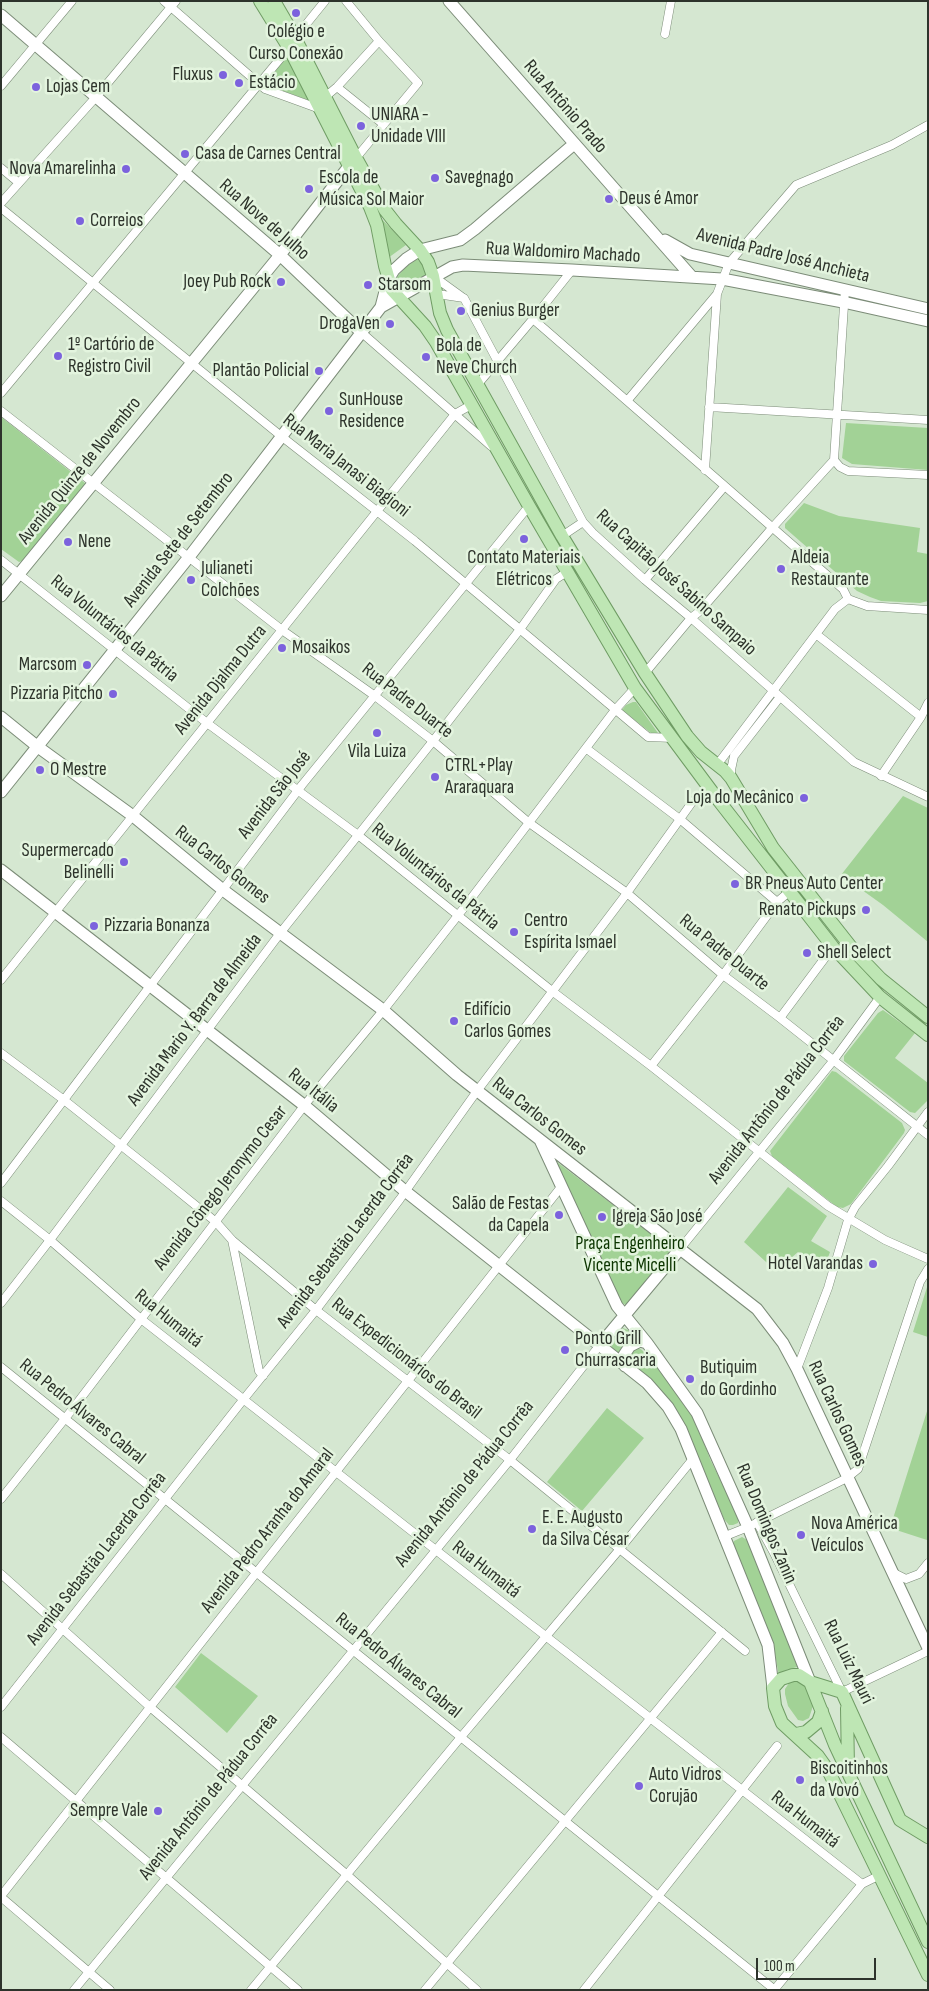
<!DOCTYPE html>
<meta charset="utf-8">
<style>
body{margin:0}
#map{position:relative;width:929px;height:1991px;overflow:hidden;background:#d5e7d1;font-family:"Sofia Sans Condensed",sans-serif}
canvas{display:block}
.frame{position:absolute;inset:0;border:2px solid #2d332b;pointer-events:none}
.scale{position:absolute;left:756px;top:1958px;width:120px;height:22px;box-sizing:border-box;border:2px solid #2d332b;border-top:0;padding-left:6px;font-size:15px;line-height:18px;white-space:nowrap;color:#2d332b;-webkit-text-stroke:4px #e3f4de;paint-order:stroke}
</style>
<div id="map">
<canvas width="929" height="1991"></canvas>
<div class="frame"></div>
<div class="scale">100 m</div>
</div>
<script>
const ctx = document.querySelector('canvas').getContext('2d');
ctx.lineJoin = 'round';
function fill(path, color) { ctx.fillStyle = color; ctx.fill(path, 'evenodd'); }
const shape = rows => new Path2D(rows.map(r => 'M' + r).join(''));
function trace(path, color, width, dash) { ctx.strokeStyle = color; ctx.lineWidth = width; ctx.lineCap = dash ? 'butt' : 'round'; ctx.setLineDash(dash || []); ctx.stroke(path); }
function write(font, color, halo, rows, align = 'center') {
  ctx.font = font + ' "Sofia Sans Condensed",sans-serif'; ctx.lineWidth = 5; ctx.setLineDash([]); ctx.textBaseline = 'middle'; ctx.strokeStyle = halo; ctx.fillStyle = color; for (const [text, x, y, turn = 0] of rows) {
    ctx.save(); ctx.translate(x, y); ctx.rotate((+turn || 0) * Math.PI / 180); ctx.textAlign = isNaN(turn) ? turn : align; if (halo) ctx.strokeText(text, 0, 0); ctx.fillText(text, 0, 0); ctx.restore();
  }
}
const green = shape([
 [286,60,289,60,310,101,267,85,267,80,283,61],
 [380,217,406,245,388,258],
 [417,259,424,267,426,275,424,278,404,289,401,288,397,277,412,260],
 [1,417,85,483,85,487,25,560,19,562,1,549],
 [846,423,928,428,928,470,852,464,842,458],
 [804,503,839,516,920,528,917,552,928,554,928,601,920,603,881,601,870,597,857,591,785,528,785,524],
 [633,702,636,702,658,733,651,733,622,710,626,705],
 [903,796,928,808,928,942,883,905,841,875],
 [883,1010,915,1033,895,1058,928,1083,928,1100,915,1113,910,1112,844,1061,844,1056,878,1013],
 [832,1071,836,1072,902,1123,905,1130,904,1133,851,1204,843,1208,837,1207,772,1156,770,1151],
 [556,1162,557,1162,669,1248,670,1252,626,1305,620,1302],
 [788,1187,827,1216,811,1241,830,1252,823,1271,798,1252,776,1271,744,1242],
 [928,1284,928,1337,913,1332],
 [623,1328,628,1330,635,1338,626,1342,619,1354,612,1348,610,1342],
 [637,1347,642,1350,677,1390,698,1425,710,1459,738,1516,738,1523,733,1525,729,1525,724,1519,682,1421,652,1382,633,1364,630,1358,631,1352],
 [607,1408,644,1438,582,1511,547,1482],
 [928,1408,928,1538,927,1540,890,1528],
 [742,1537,749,1541,801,1666,786,1670,779,1676,773,1643,731,1549,734,1541],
 [201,1653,258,1696,227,1733,175,1687],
 [797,1681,806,1687,813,1706,809,1718,803,1721,798,1720,788,1706,785,1694,785,1689,789,1683]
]);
const street = shape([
 [164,1,265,89,320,109],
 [346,1,379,41,418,83,356,158],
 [665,34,671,1],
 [295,38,325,1],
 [1,86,72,1],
 [337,87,383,124],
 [325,97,337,87,379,41],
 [1,168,19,183],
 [1,203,96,97,176,1],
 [1,208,281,436,415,541,648,737,673,738],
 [433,276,462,297],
 [437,294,464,298,583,522,593,533,645,580,691,618,854,762,928,797],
 [533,319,843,589,848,599],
 [361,332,491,446],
 [478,384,533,319,572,270],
 [1,393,289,48],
 [627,401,717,294],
 [709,407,928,420],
 [1,411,282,630,375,696,433,741,528,822,627,893,723,975,780,1018,928,1135],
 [834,460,845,290],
 [834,460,840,467,848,471,928,475],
 [705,470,717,294,729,263,796,185,892,145,928,125],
 [562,536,583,522],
 [1,560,207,723,358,835,552,991,651,1066,828,1206,885,1240,928,1259],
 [645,580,724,487],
 [848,599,867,606,928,610],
 [816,634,921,717],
 [645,673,691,618,700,611,772,528,834,460],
 [587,749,681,820,777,902],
 [717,765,835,609,848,599],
 [881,776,921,717,928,703],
 [731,778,731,770,734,756,780,697],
 [1,980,455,414,471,405],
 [780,1018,833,947],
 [1,1053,64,1100,162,1178,216,1222,232,1240,316,1310,510,1460,745,1651],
 [651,1066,723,975,777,902,790,891],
 [1,1183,302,785,529,506],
 [1,1201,50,1240,141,1319,862,1884],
 [232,1240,259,1371,263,1376],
 [680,1249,833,1061,880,997],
 [1,1303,50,1240,281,932,433,741,521,628,556,579,567,572],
 [1,1367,775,1990],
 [797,1369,828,1288,848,1220,855,1207,888,1166,928,1112],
 [1,1499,71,1411,307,1102,386,1007,463,909,615,710,635,688],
 [757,1522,774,1553,842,1692,928,1651],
 [723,1537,748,1527,847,1478,858,1469,920,1282,928,1269],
 [892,1572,906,1579,919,1574,928,1563],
 [1,1574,150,1707,346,1874,477,1990],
 [1,1707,243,1400,316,1310,400,1199,477,1091,627,893,693,801,710,790],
 [1,1737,298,1990],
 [1,1896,561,1187],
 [1,1897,110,1990],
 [74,1990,510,1460,599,1346],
 [251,1990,461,1737,619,1550,692,1460],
 [425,1990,722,1632],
 [584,1990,777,1746],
 [774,1990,862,1884,880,1875]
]);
const secondary = shape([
 [449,1,692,277],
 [1,15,280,255,361,332],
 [665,240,690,254,928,309],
 [381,307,452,267,463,265,572,270,722,279,843,302,928,321],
 [1,596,280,255,353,161],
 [1,717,38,747,133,816,223,890,383,1010,457,1075,757,1309,783,1343,797,1369,928,1648],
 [1,792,189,557,381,307,388,280,394,270,406,259,420,250,460,240,475,229,574,144],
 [1,870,305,1106,405,1191,647,1383,668,1407,681,1429,768,1645,773,1688],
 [540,1140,617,1306,647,1343,697,1413,748,1527,810,1682],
 [599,1346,680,1249],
 [625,1366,624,1355,630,1346,640,1341,647,1343]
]);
const primary = shape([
 [260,1,289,48,370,207,377,225,385,266,392,290,425,326,436,342,529,506,635,688,719,801,833,947,880,997,928,1035],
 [274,1,292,32,356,158,385,210,396,224,420,250,428,262,433,276,440,313,447,330,562,536,645,673,687,736,701,752,725,771,731,778,773,848,855,952,881,979,928,1017],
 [810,1682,835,1745,928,1942],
 [847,1708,848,1768],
 [796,1734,806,1732,818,1722,822,1711],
 [928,1837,900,1820,842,1692,810,1682,799,1675,793,1675,781,1679,773,1688,775,1706,782,1723,818,1756,828,1770,928,1975]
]);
const markers = [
 [296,13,5,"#7c62dd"],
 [223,75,5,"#7c62dd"],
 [239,83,5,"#7c62dd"],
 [36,87,5,"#7c62dd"],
 [361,126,5,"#7c62dd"],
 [185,154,5,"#7c62dd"],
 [126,169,5,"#7c62dd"],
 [435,178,5,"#7c62dd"],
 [309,189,5,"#7c62dd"],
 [609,199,5,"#7c62dd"],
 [80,221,5,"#7c62dd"],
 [281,282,5,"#7c62dd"],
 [368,285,5,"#7c62dd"],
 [461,311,5,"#7c62dd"],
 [390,324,5,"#7c62dd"],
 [58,356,5,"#7c62dd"],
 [426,357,5,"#7c62dd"],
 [319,371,5,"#7c62dd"],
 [329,411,5,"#7c62dd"],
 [524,539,5,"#7c62dd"],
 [68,542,5,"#7c62dd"],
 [781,569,5,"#7c62dd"],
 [191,580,5,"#7c62dd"],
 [282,648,5,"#7c62dd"],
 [87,665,5,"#7c62dd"],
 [113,694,5,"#7c62dd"],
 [377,733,5,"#7c62dd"],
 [40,770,5,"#7c62dd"],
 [435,777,5,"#7c62dd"],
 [804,798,5,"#7c62dd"],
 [124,862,5,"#7c62dd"],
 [735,884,5,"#7c62dd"],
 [866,910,5,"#7c62dd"],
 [94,926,5,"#7c62dd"],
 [514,932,5,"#7c62dd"],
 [807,953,5,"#7c62dd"],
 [454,1021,5,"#7c62dd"],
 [559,1215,5,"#7c62dd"],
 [602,1217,5,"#7c62dd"],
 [873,1264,5,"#7c62dd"],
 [565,1350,5,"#7c62dd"],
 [690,1379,5,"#7c62dd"],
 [532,1529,5,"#7c62dd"],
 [801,1535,5,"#7c62dd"],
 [800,1780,5,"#7c62dd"],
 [639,1786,5,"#7c62dd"],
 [158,1811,5,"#7c62dd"]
];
const poiNames = [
 ["Colégio e",296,32,"center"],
 ["Curso Conexão",296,54,"center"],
 ["Fluxus",213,75,"right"],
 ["Estácio",249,83],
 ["Lojas Cem",46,87],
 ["UNIARA -",371,115],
 ["Unidade VIII",371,137],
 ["Casa de Carnes Central",195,154],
 ["Nova Amarelinha",116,169,"right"],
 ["Escola de",319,178],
 ["Música Sol Maior",319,200],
 ["Savegnago",445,178],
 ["Deus é Amor",619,199],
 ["Correios",90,221],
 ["Joey Pub Rock",271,282,"right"],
 ["Starsom",378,285],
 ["Genius Burger",471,311],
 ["DrogaVen",380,324,"right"],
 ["1º Cartório de",68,345],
 ["Registro Civil",68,367],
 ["Bola de",436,346],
 ["Neve Church",436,368],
 ["Plantão Policial",309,371,"right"],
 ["SunHouse",339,400],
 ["Residence",339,422],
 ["Nene",78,542],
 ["Contato Materiais",524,558,"center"],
 ["Elétricos",524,580,"center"],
 ["Aldeia",791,558],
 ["Restaurante",791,580],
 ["Julianeti",201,569],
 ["Colchões",201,591],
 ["Mosaikos",292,648],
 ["Marcsom",77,665,"right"],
 ["Pizzaria Pitcho",103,694,"right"],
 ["Vila Luiza",377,752,"center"],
 ["CTRL+Play",445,766],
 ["Araraquara",445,788],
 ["O Mestre",50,770],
 ["Loja do Mecânico",794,798,"right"],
 ["Supermercado",114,851,"right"],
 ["Belinelli",114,873,"right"],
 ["BR Pneus Auto Center",745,884],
 ["Renato Pickups",856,910,"right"],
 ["Centro",524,921],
 ["Espírita Ismael",524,943],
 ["Pizzaria Bonanza",104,926],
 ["Shell Select",817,953],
 ["Edifício",464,1010],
 ["Carlos Gomes",464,1032],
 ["Salão de Festas",549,1204,"right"],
 ["da Capela",549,1226,"right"],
 ["Igreja São José",612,1217],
 ["Hotel Varandas",863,1264,"right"],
 ["Ponto Grill",575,1339],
 ["Churrascaria",575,1361],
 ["Butiquim",700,1368],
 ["do Gordinho",700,1390],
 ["E. E. Augusto",542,1518],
 ["da Silva César",542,1540],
 ["Nova América",811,1524],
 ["Veículos",811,1546],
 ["Biscoitinhos",810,1769],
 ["da Vovó",810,1791],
 ["Auto Vidros",649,1775],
 ["Corujão",649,1797],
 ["Sempre Vale",148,1811,"right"]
];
const streetNames = [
 ["Rua Antônio Prado",565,107,49],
 ["Rua Nove de Julho",264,220,41],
 ["Rua Waldomiro Machado",563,253,3],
 ["Avenida Padre José Anchieta",783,256,14],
 ["Rua Maria Janasi Biagioni",346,466,38],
 ["Avenida Quinze de Novembro",80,471,-51],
 ["Avenida Sete de Setembro",179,540,-52],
 ["Rua Capitão José Sabino Sampaio",676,583,42],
 ["Rua Voluntários da Pátria",114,629,39],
 ["Avenida Djalma Dutra",221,680,-51],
 ["Rua Padre Duarte",407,701,38],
 ["Avenida São José",275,795,-52],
 ["Rua Carlos Gomes",222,865,38],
 ["Rua Voluntários da Pátria",435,877,39],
 ["Rua Padre Duarte",724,953,39],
 ["Avenida Mario Y. Barra de Almeida",195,1020,-53],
 ["Rua Itália",313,1091,39],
 ["Avenida Antônio de Pádua Corrêa",777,1100,-52],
 ["Rua Carlos Gomes",539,1117,38],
 ["Avenida Cônego Jeronymo Cesar",221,1188,-52],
 ["Avenida Sebastião Lacerda Corrêa",346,1241,-53],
 ["Rua Humaitá",168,1319,39],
 ["Rua Expedicionários do Brasil",406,1359,38],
 ["Rua Pedro Álvares Cabral",82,1412,39],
 ["Rua Carlos Gomes",837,1414,65],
 ["Avenida Antônio de Pádua Corrêa",465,1484,-51],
 ["Rua Domingos Zanin",766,1524,67],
 ["Avenida Pedro Aranha do Amaral",268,1531,-52],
 ["Avenida Sebastião Lacerda Corrêa",97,1559,-52],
 ["Rua Humaitá",486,1570,38],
 ["Rua Luiz Mauri",848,1662,64],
 ["Rua Pedro Álvares Cabral",398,1666,39],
 ["Avenida Antônio de Pádua Corrêa",209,1797,-51],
 ["Rua Humaitá",805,1820,38]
];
const parkNames = [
 ["Praça Engenheiro",630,1244],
 ["Vicente Micelli",630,1266]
];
fill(green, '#a2d296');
trace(street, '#7c8c78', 9);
trace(secondary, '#7c8c78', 13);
trace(primary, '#6f9c64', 14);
trace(street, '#fff', 8);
trace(secondary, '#fff', 11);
trace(primary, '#bee6b4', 12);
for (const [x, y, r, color] of markers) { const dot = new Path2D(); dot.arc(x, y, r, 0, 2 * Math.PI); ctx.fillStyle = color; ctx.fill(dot); trace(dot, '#e3f4de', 2); }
write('19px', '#2d332b', '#e3f4de', poiNames, 'left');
write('19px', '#2d332b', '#e3f4de', streetNames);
write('19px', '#0c3500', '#e3f4de', parkNames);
</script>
